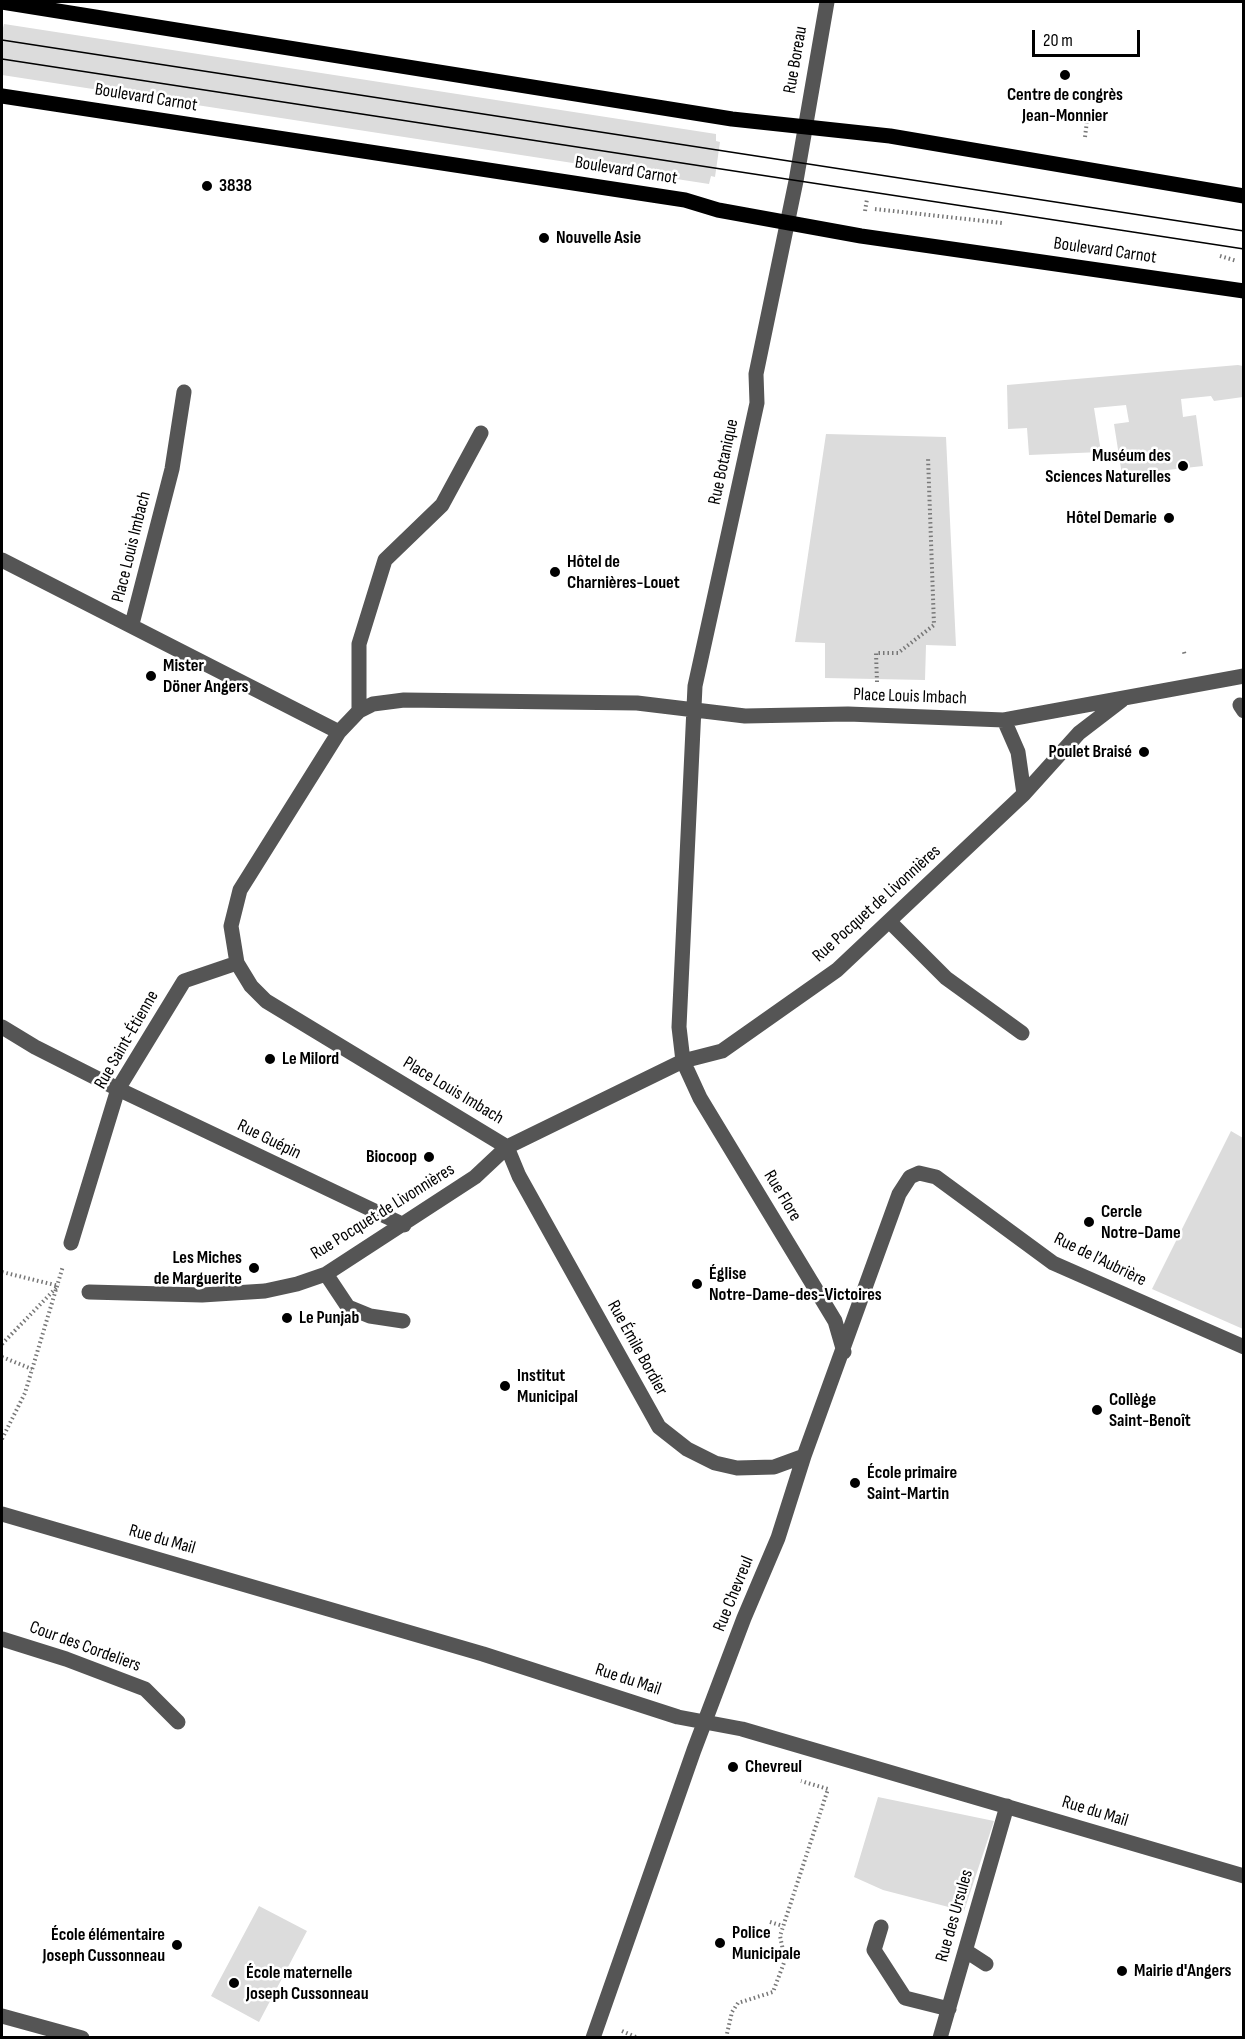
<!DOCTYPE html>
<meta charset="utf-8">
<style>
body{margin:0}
#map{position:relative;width:1245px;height:2039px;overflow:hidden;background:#fff;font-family:"Sofia Sans Condensed",sans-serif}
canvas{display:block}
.frame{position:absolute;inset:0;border:3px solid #000;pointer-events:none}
.scale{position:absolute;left:1032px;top:30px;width:108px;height:27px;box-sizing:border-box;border:3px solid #000;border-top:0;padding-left:8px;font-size:18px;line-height:21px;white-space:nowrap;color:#000;-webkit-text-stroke:4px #fff;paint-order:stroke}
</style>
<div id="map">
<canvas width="1245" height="2039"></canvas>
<div class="frame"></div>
<div class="scale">20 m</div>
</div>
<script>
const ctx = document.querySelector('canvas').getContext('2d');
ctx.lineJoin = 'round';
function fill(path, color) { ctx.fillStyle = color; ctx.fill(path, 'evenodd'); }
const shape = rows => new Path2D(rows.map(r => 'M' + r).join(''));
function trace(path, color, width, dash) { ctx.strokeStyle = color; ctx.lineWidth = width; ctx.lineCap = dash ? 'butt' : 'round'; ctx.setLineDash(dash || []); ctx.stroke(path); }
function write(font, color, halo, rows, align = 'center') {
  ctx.font = font + ' "Sofia Sans Condensed",sans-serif'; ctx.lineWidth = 5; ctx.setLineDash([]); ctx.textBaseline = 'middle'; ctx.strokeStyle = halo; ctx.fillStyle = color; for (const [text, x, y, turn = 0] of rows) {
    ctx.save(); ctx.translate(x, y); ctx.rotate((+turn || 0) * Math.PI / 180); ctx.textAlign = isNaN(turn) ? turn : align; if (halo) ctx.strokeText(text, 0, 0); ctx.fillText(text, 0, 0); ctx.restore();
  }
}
const green = shape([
 [4,24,716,134,716,141,720,142,715,177,711,176,709,184,2,75,2,32],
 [1238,365,1243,366,1243,397,1214,401,1211,396,1181,399,1183,417,1196,415,1203,466,1122,475,1114,424,1129,422,1126,405,1094,408,1101,452,1029,455,1027,428,1008,429,1007,385],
 [826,434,946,437,956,646,926,645,925,680,825,678,825,643,795,642],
 [1231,1131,1243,1138,1243,1329,1152,1289],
 [878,1797,994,1821,964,1911,883,1890,854,1877],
 [259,1906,307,1931,259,2022,211,1996]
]);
const path = shape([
 [1085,137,1088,113],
 [875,209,1002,223],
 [865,211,867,199],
 [1220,256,1237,261],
 [1184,652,1185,656],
 [877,682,876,653,898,653,934,625,928,457],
 [2,1272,59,1286],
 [2,1344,57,1287],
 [2,1357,32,1369],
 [2,1439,25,1393,63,1266],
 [770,1922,783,1926],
 [622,2031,638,2038],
 [726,2038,732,2012,738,2003,773,1992,785,1960,780,1936,828,1789,801,1781]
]);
const minor = shape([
 [827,2,796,181,756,374,757,403,695,686,679,1027,683,1061,700,1098,835,1321,844,1352],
 [2,560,339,732],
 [132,624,172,469,184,392],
 [1240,705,1244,711],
 [359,711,359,644,385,560,442,505,481,433],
 [1004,720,1018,752,1024,794],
 [889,921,946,978,1022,1033],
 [2,1027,35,1047,118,1089,404,1225],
 [507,1147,266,1001,251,986,237,963,231,926,240,890,339,732,359,711,373,704,404,700,637,703,745,716,848,714,1004,720,1244,676],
 [507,1147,519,1176,659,1427,687,1449,715,1463,737,1468,774,1467,804,1456],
 [71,1243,118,1089,184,981,237,963],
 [326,1274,348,1307,370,1316,403,1321],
 [89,1292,202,1295,265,1291,297,1284,326,1274,475,1177,507,1147,683,1061,722,1051,837,970,1024,794,1079,733,1122,700],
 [2,1514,483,1654,678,1717,742,1729,1244,1876],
 [2,1639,66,1659,145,1689,178,1722],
 [881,1927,874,1950,905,1998,949,2009],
 [966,1951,986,1964],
 [2,2016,82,2038],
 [593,2038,694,1750,744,1618,778,1538,804,1456,899,1194,910,1177,919,1173,936,1177,1053,1263,1244,1347],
 [940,2038,1007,1806]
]);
const major = shape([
 [2,2,732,119,890,136,1244,196],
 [2,96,685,200,718,210,861,236,1244,291]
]);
const tram = shape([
 [2,40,1244,231],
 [2,59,1244,249]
]);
const markers = [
 [1065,75,6,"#000"],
 [207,186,6,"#000"],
 [544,238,6,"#000"],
 [1183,466,6,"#000"],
 [1169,518,6,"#000"],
 [555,572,6,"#000"],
 [151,676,6,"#000"],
 [1144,752,6,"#000"],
 [270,1059,6,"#000"],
 [429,1157,6,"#000"],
 [1089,1222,6,"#000"],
 [254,1268,6,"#000"],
 [697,1284,6,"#000"],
 [287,1318,6,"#000"],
 [505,1386,6,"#000"],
 [1097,1410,6,"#000"],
 [855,1483,6,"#000"],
 [733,1767,6,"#000"],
 [720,1943,6,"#000"],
 [177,1945,6,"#000"],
 [1122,1971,6,"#000"],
 [234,1983,6,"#000"]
];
const streetNames = [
 ["Rue Boreau",796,60,-80],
 ["Boulevard Carnot",146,98,9],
 ["Boulevard Carnot",626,171,9],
 ["Boulevard Carnot",1105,251,8],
 ["Rue Botanique",724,462,-78],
 ["Place Louis Imbach",132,547,-76],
 ["Place Louis Imbach",910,697,2],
 ["Rue Pocquet de Livonnières",877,904,-42],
 ["Rue Saint-Étienne",127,1040,-60],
 ["Place Louis Imbach",453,1091,31],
 ["Rue Guépin",269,1140,26],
 ["Rue Flore",782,1196,59],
 ["Rue Pocquet de Livonnières",383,1212,-32],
 ["Rue de l'Aubrière",1100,1260,26],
 ["Rue Émile Bordier",637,1348,61],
 ["Rue du Mail",162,1540,16],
 ["Rue Chevreul",734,1594,-68],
 ["Cour des Cordeliers",85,1647,20],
 ["Rue du Mail",628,1680,18],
 ["Rue du Mail",1095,1812,17],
 ["Rue des Ursules",955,1916,-74]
];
const poiNames = [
 ["Centre de congrès",1065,95,"center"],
 ["Jean-Monnier",1065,116,"center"],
 ["3838",219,186],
 ["Nouvelle Asie",556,238],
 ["Muséum des",1171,456,"right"],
 ["Sciences Naturelles",1171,477,"right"],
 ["Hôtel Demarie",1157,518,"right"],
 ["Hôtel de",567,562],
 ["Charnières-Louet",567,583],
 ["Mister",163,666],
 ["Döner Angers",163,687],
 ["Poulet Braisé",1132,752,"right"],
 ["Le Milord",282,1059],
 ["Biocoop",417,1157,"right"],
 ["Cercle",1101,1212],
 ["Notre-Dame",1101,1233],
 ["Les Miches",242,1258,"right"],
 ["de Marguerite",242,1279,"right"],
 ["Église",709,1274],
 ["Notre-Dame-des-Victoires",709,1295],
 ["Le Punjab",299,1318],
 ["Institut",517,1376],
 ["Municipal",517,1397],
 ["Collège",1109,1400],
 ["Saint-Benoît",1109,1421],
 ["École primaire",867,1473],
 ["Saint-Martin",867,1494],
 ["Chevreul",745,1767],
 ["Police",732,1933],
 ["Municipale",732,1954],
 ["École élémentaire",165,1935,"right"],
 ["Joseph Cussonneau",165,1956,"right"],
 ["Mairie d'Angers",1134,1971],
 ["École maternelle",246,1973],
 ["Joseph Cussonneau",246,1994]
];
fill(green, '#dcdcdc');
trace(path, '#777', 4, [1.5, 3]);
trace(minor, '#555', 15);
trace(major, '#000', 15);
trace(tram, '#000', 1.5);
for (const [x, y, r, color] of markers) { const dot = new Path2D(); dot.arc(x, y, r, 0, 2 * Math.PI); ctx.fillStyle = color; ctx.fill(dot); trace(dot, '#fff', 2); }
write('18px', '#000', '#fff', streetNames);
write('bold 18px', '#000', '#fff', poiNames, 'left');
</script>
